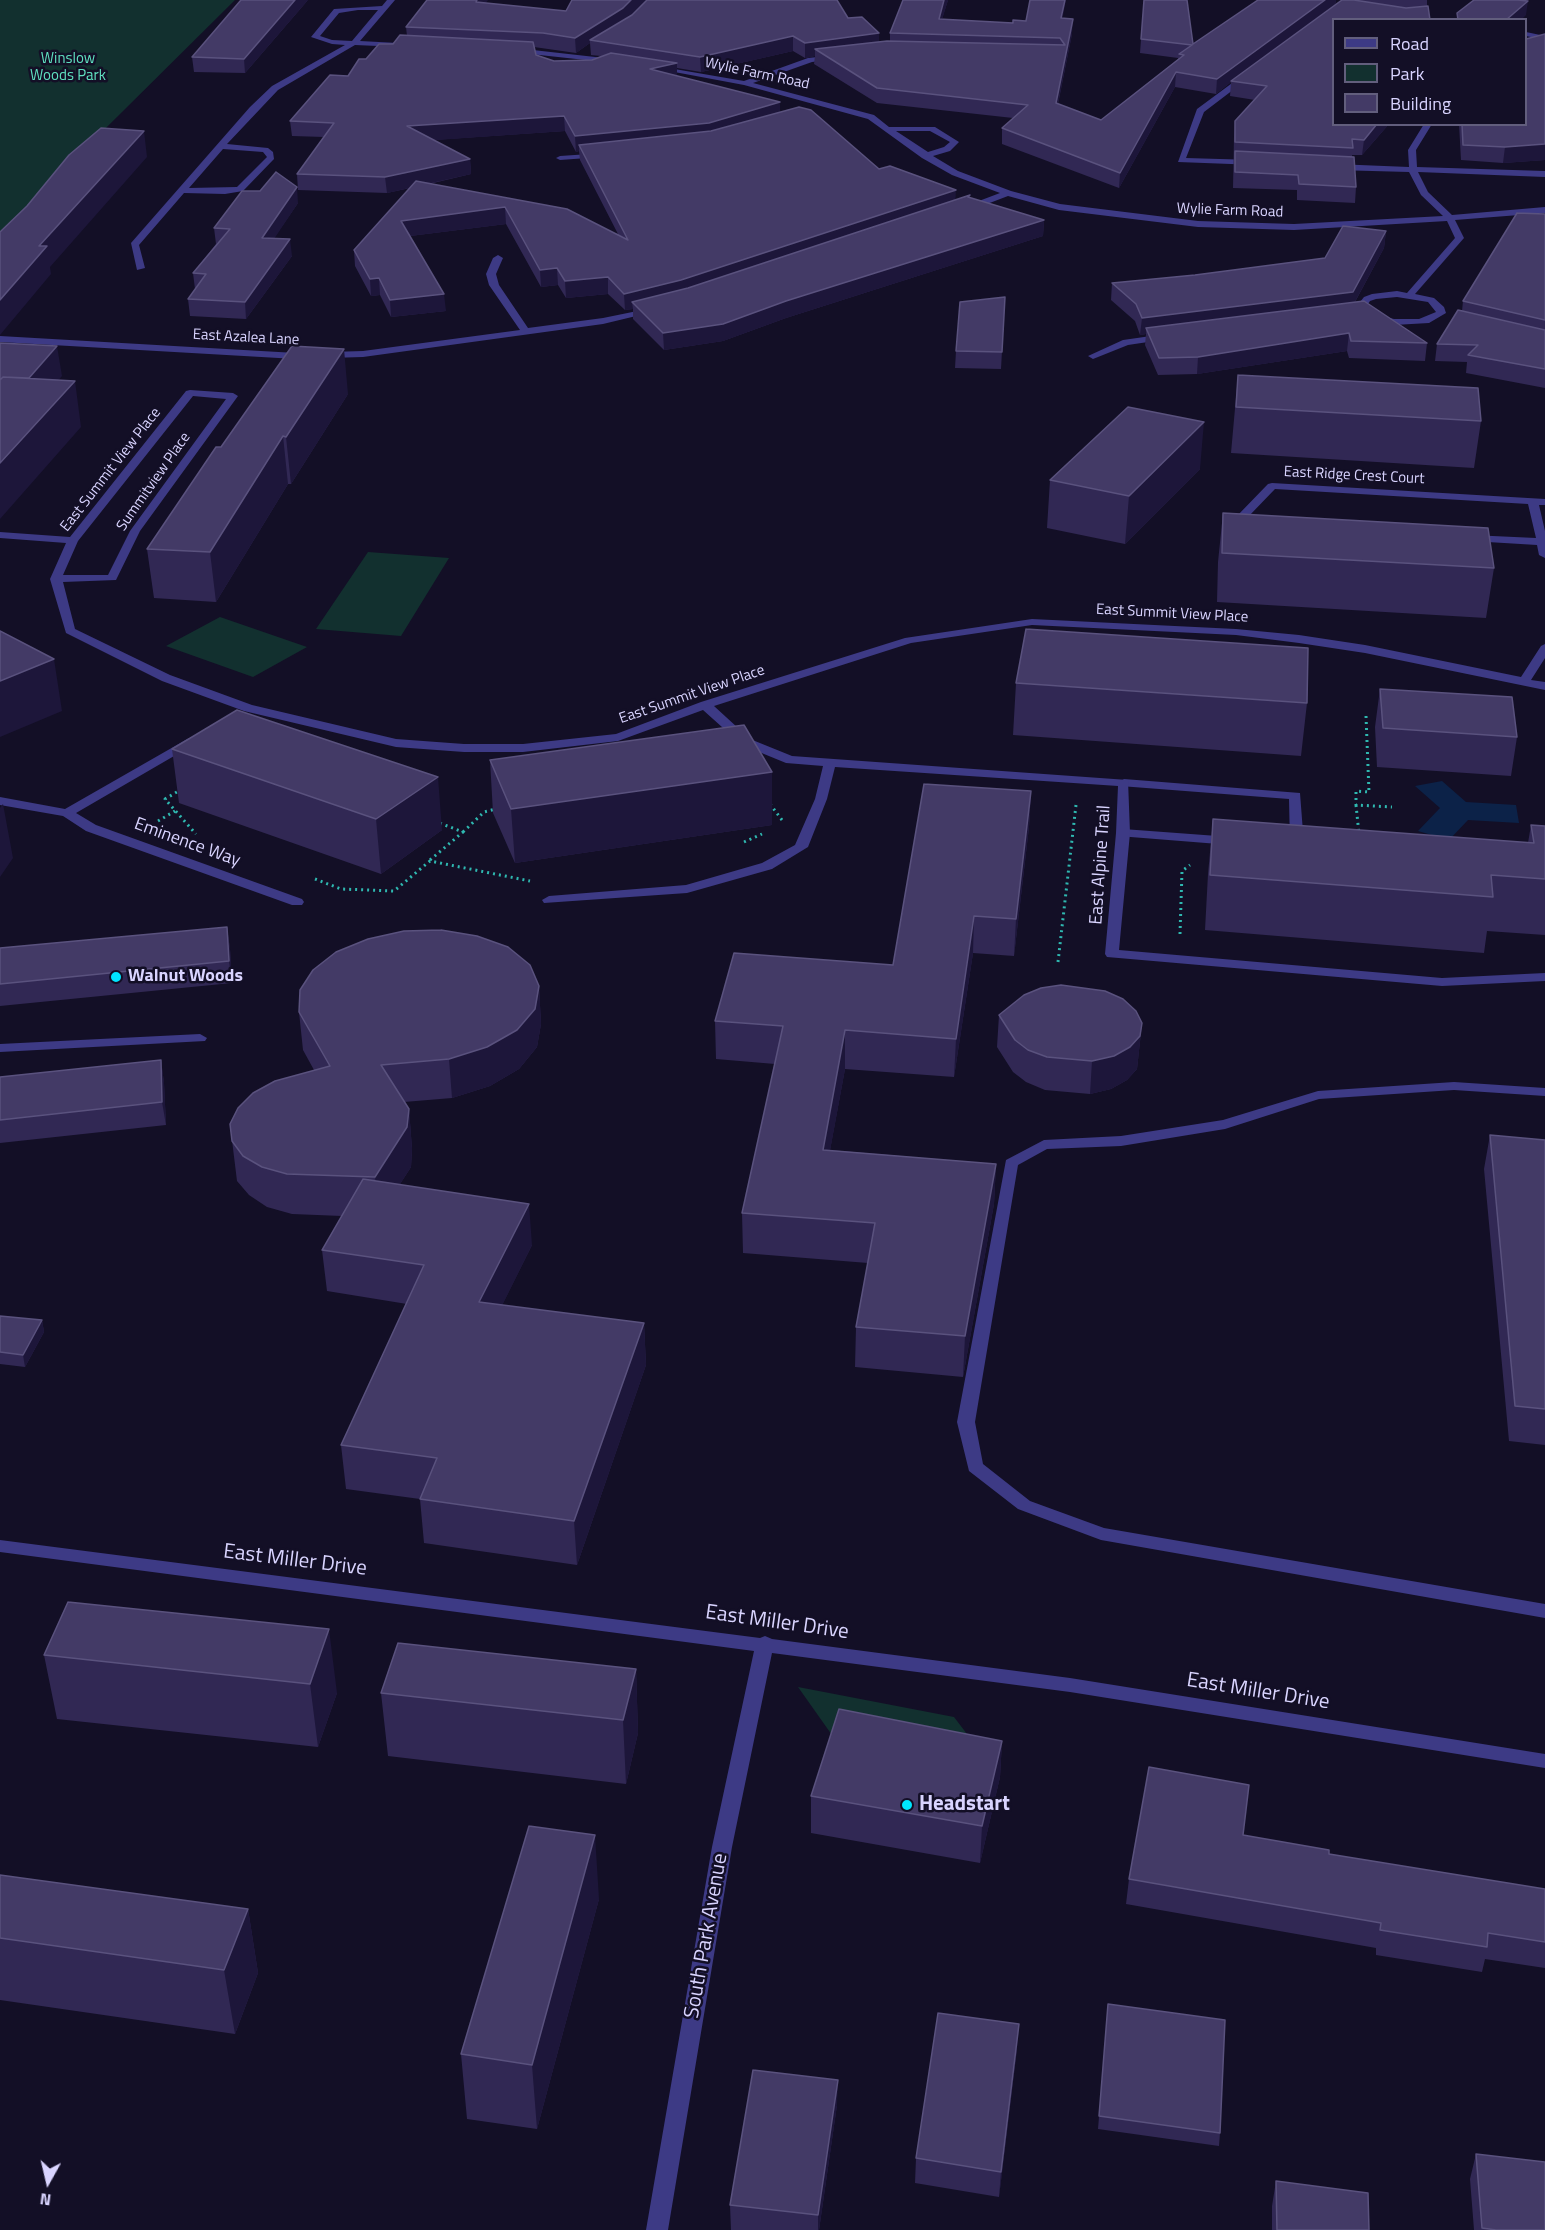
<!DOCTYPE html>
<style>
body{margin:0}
#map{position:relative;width:1545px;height:2230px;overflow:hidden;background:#130f26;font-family:"Titillium Web",sans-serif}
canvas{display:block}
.legend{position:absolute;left:1332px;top:18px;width:195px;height:108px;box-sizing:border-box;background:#130f26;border:2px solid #625e7d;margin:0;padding:8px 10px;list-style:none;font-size:18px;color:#d9d4ff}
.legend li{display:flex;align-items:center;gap:12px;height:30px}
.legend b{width:30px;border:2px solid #625e7d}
.north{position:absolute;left:18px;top:2152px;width:60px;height:60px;-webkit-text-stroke:4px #130f26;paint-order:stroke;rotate:188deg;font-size:16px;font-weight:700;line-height:24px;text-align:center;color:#d9d4ff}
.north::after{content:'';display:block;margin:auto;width:21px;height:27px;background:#d9d4ff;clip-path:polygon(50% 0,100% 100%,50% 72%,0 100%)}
</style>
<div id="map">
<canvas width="1545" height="2230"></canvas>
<ul class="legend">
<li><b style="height:8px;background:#3d3a85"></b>Road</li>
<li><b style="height:16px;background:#12302f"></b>Park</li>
<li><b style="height:16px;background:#433a66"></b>Building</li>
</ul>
<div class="north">N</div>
</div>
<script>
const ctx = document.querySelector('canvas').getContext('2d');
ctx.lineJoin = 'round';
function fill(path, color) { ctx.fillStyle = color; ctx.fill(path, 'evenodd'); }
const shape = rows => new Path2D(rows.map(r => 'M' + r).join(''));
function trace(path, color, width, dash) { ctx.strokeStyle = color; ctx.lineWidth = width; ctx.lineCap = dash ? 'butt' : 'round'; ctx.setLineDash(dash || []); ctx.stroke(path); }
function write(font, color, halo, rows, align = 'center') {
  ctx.font = font + ' "Titillium Web",sans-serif'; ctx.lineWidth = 5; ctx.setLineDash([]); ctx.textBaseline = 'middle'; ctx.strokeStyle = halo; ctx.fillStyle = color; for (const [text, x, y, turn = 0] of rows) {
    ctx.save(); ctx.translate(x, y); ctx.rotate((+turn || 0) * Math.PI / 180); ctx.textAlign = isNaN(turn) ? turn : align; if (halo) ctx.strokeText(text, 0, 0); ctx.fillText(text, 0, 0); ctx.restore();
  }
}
const green = shape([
 [0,0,235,0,0,233],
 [368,552,449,558,401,636,316,629],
 [220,617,307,647,253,677,166,646],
 [798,1687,954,1717,1000,1777,839,1745]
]);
const water = shape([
 [1442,781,1466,802,1516,805,1519,823,1468,820,1449,840,1418,831,1440,808,1415,786]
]);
const path = shape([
 [1366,716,1369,792,1356,791,1356,805,1392,807],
 [182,789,165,799,196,834],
 [770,804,782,820],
 [1356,805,1359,834],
 [158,821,175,811],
 [463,832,484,812,496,809],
 [744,842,762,834],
 [430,860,463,832,437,822],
 [315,879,341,889,394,891,430,861,530,881],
 [1180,934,1182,871,1190,865],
 [1058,962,1076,805]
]);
const lane = shape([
 [1124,779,1300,793,1304,845,1297,849,1290,845,1289,799,1120,786,1118,783,1124,779],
 [1123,829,1231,837,1238,841,1231,845,1118,836,1116,833,1118,830,1123,829],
 [200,1034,207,1038,205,1041,0,1052,0,1044,200,1034],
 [1454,1082,1545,1088,1545,1096,1454,1090,1319,1099,1225,1129,1121,1146,1047,1149,1018,1165,975,1422,983,1464,1030,1501,1104,1528,1545,1604,1545,1618,1101,1540,1018,1509,969,1471,957,1422,1006,1160,1044,1140,1121,1136,1223,1120,1318,1091,1454,1082]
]);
const street = shape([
 [387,0,395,0,360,41,398,43,401,47,355,45,278,90,227,144,268,148,273,152,274,159,243,191,225,194,184,193,139,245,145,268,137,270,131,243,250,107,272,86,345,45,332,44,311,37,334,9,382,6,387,0],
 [358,10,378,10,352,41,332,40,320,36,339,13,358,10],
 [223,149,263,152,267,157,237,187,189,188,223,149],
 [1526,32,1545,36,1545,40,1526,36,1526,32],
 [515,48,613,59,617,61,613,63,512,52,515,48],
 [837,55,837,59,812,62,753,83,874,115,889,127,935,127,959,142,950,151,933,156,958,171,1011,191,1060,204,1198,221,1294,224,1443,216,1421,195,1409,172,1335,170,1331,167,1335,164,1409,167,1408,150,1424,124,1432,124,1416,150,1417,167,1545,171,1545,177,1418,172,1428,192,1452,215,1545,207,1545,213,1455,220,1464,238,1415,294,1434,298,1444,307,1446,313,1429,323,1394,325,1368,318,1356,307,1364,297,1372,294,1397,291,1407,293,1455,238,1447,221,1294,230,1198,227,1059,210,1008,196,966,212,963,211,963,207,1000,193,952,175,922,158,868,119,744,85,653,68,657,66,744,81,808,58,837,55],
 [896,131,930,131,950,142,944,147,928,152,896,131],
 [1397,297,1428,302,1436,312,1419,319,1394,319,1374,314,1366,307,1370,301,1376,299,1397,297],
 [1243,75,1250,77,1204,112,1186,158,1254,160,1258,163,1257,165,1178,162,1197,109,1243,75],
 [604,153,605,155,601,157,560,160,556,158,560,156,604,153],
 [498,255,503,258,496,274,499,285,528,328,603,318,652,308,657,311,603,324,363,357,296,359,0,342,0,336,296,353,363,351,520,330,489,285,486,274,493,258,498,255],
 [1165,334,1170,337,1168,339,1128,345,1093,359,1088,356,1123,340,1165,334],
 [190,390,233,393,238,396,140,531,116,580,63,582,75,629,170,675,252,705,396,739,464,744,523,744,616,734,701,702,905,638,1032,619,1236,629,1299,635,1365,645,1521,677,1541,646,1545,644,1545,658,1531,680,1545,682,1545,690,1365,653,1299,643,1236,635,1032,625,911,643,714,706,750,739,792,756,1128,780,1130,833,1119,950,1442,978,1545,973,1545,981,1442,986,1107,957,1105,954,1116,833,1118,786,835,767,827,799,808,847,772,869,687,893,544,903,542,900,549,896,686,885,762,863,795,845,815,799,823,766,786,763,742,745,703,710,618,741,523,752,464,752,396,747,244,711,162,681,66,633,50,579,66,543,0,538,0,532,70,537,186,391,190,390],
 [193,396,226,399,130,531,108,575,63,575,78,541,193,396],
 [1272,483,1545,499,1545,505,1539,505,1545,531,1545,558,1539,555,1537,545,1471,541,1466,538,1471,535,1536,538,1528,504,1275,489,1248,517,1257,519,1257,523,1236,521,1236,517,1268,484,1272,483],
 [189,738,193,739,193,745,76,813,96,825,302,899,304,902,302,905,292,905,86,831,63,816,0,805,0,797,65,809,189,738],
 [0,1540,760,1638,765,1636,772,1639,1070,1678,1545,1754,1545,1768,1070,1692,772,1653,732,1847,668,2230,646,2230,712,1847,754,1651,0,1552,0,1540]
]);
const wall = shape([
 [308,0,245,73,194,72,192,57],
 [572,0,646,0,628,18,848,18,879,42,890,41,890,33,948,0,942,19,1013,23,1063,18,1072,34,1058,104,1101,120,1178,59,1178,58,1140,53,1144,0,1193,44,1258,0,1336,0,1335,5,1342,0,1427,0,1427,6,1334,124,1389,124,1362,155,1352,155,1356,187,1355,203,1297,200,1297,190,1233,188,1234,136,1235,121,1255,100,1230,96,1231,82,1216,94,1175,87,1119,188,1002,144,1002,128,1013,118,877,103,814,64,815,56,805,58,793,51,701,72,677,68,677,76,780,102,780,112,879,169,955,200,970,198,1044,220,1043,236,786,318,723,341,664,350,633,319,633,309,625,310,608,294,566,298,558,285,541,287,506,224,410,236,446,311,391,317,380,295,371,296,355,266,354,250,410,188,387,193,298,190,297,174,324,137,292,136,290,121,348,76,366,59,407,36,406,27,486,3,566,11],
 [590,43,591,55,601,56,592,60,554,61,536,55,534,47,576,53],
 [565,131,576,152,579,151,580,160,618,234,429,184,471,174,470,159,433,140],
 [1545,34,1545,160,1503,163,1461,160,1459,124,1526,124],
 [298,203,274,238,292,256,246,319,190,316,188,299,195,289,193,273,216,244,214,228],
 [1545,214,1545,388,1466,373,1467,362,1435,361,1437,344,1462,311,1463,301],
 [1386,231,1384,248,1355,302,1427,343,1425,361,1349,358,1347,351,1197,374,1158,375,1145,345,1146,334,1140,335,1135,321,1111,300,1112,283,1195,275,1325,258],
 [1005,297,1001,369,955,368,956,351],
 [1238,375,1481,421,1474,468,1231,453],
 [348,394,291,484,288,484,216,602,154,598,147,549,221,447],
 [1200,469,1125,544,1047,528,1050,480],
 [1223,513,1494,568,1486,618,1217,602,1218,562],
 [1016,683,1307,703,1301,756,1013,735],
 [1380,689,1517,737,1511,776,1377,767,1375,727],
 [172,749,442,830,381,874,179,803],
 [490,760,772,772,772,825,515,863,493,813],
 [1031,791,1029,827,1014,956,973,953,954,1077,845,1069,830,1150,996,1164,994,1204,963,1377,855,1367,856,1327,868,1263,743,1253,742,1213,775,1064,716,1059,715,1021,893,965],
 [1213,819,1528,843,1531,825,1545,826,1545,935,1487,931,1484,953,1205,930,1208,874],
 [227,927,230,949,232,983,0,1006,0,948],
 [539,986,541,1024,537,1047,519,1069,490,1086,452,1098,404,1102,409,1109,412,1149,411,1167,400,1184,532,1245,502,1305,644,1323,646,1365,577,1565,424,1543,420,1499,346,1489,341,1445,407,1304,327,1291,322,1250,342,1216,292,1214,267,1207,249,1195,237,1181,230,1124,314,1070,303,1050,299,1012],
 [999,1015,1142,1023,1137,1069,1127,1080,1111,1089,1090,1094,1045,1090,1026,1082,1013,1072,997,1047],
 [161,1060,164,1083,166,1125,0,1143,0,1077],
 [1490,1135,1545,1140,1545,1445,1509,1441,1484,1169],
 [0,1316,42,1320,44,1332,25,1367,0,1364],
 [68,1602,337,1693,318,1747,57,1719,44,1655],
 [636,1669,638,1733,626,1784,388,1756,381,1693],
 [1002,1741,1000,1777,980,1863,811,1833,811,1796],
 [1243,1835,1329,1854,1545,1889,1545,1968,1485,1959,1482,1972,1376,1955,1376,1948,1126,1904,1129,1879],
 [0,1875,248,1909,258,1973,235,2034,0,2000],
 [599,1899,537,2129,467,2119,461,2054],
 [1108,2004,1220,2133,1219,2146,1098,2129],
 [1017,2049,999,2197,915,2183,916,2158],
 [837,2105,819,2230,731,2230,730,2205],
 [1476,2154,1545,2230,1474,2230,1470,2179],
 [1276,2181,1369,2230,1272,2230,1272,2206]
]);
const shadedWall = shape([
 [295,0,308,0,245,73,244,59],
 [477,0,488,0,477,16,476,2],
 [631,0,646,0,624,22,590,40,590,43,576,53,575,38],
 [944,0,948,0,938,33,939,19],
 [1065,0,1066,0,1060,32,1061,18],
 [1325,0,1336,0,1335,6,1231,81,1231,82,1216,94,1217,79],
 [1528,1,1526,15,1521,20,1506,20],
 [1073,19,1072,34,1055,118,1056,103],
 [879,33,879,48,815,49,815,56,805,58,805,43],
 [793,36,793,51,701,72,700,57],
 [677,63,677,77,650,69],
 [1176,72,1175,87,1119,188,1120,173],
 [780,102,780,117,710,138,579,145,579,151,576,152,575,136],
 [564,116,565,131,408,142,407,126],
 [1377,124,1389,124,1362,155,1364,140],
 [144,131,147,157,50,267,51,274,0,335,0,300,39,246],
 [1545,144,1545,160,1503,163,1505,147],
 [470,159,471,174,387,193,385,177],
 [297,187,298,203,264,254,262,238],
 [956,190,955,206,681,297,632,302,633,309,625,310,624,294],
 [505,207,506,224,402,237,401,221],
 [1044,220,1043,236,786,318,723,341,664,350,663,333,786,301],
 [1386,231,1384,248,1351,309,1146,328,1146,334,1140,335,1142,318,1353,292],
 [290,239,292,256,246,319,245,302],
 [557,268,558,285,541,287,540,270],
 [608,277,608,294,566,298,565,281],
 [379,278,380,295,371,296,370,279],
 [444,294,446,311,391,317,390,300],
 [1349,333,1347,351,1197,374,1198,357],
 [57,346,62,376,32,412,27,381],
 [344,349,348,394,291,484,286,437],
 [75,381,81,427,0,519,0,463],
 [1204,422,1200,469,1125,544,1129,496],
 [283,436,288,484,216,602,210,552],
 [54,659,62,711,0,737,0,681],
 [772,772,772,825,515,863,511,809],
 [438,777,442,830,381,874,376,819],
 [1031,791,1029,827,1014,956,1016,919],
 [3,804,13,858,0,877,0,808],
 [974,916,973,953,954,1077,956,1039],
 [227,927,230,949,232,983,229,961],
 [539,986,541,1024,537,1047,519,1069,490,1086,452,1098,449,1059],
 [1142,1023,1137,1069,1127,1080,1111,1089,1090,1094,1092,1061],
 [845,1030,845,1069,823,1189,823,1150],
 [161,1060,164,1083,166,1125,162,1102],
 [409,1109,412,1149,411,1167,379,1217,375,1177],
 [996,1164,994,1204,963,1377,965,1336],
 [529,1204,532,1245,483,1344,479,1302],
 [42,1320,44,1332,25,1367,23,1355],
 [644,1323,646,1365,577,1565,574,1521],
 [329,1629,337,1693,318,1747,310,1684],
 [636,1669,638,1733,626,1784,623,1720],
 [1002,1741,1000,1777,980,1863,982,1826],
 [595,1835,599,1899,537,2129,532,2065],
 [248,1909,258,1973,235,2034,224,1970],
 [1019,2024,1017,2049,999,2197,1001,2172],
 [838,2080,837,2105,819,2230,818,2230,818,2215]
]);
const building = shape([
 [241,0,295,0,244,59,192,57,241,0],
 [427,0,477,0,476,2,566,11,572,0,631,0,623,8,575,38,543,33,406,27,427,0],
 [647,0,837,0,848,18,862,17,879,33,805,43,793,36,700,57,590,40,632,15,647,0],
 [903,0,944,0,939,19,1013,23,1013,20,1026,21,1030,0,1065,0,1061,18,1073,19,1056,103,1101,120,1184,55,1179,54,1192,45,1141,39,1144,0,1187,0,1193,44,1258,0,1325,0,1217,79,1176,72,1120,173,1002,128,1028,105,877,88,815,49,887,41,1065,45,1060,38,890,33,903,0],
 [1342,0,1354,0,1406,8,1428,6,1430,20,1334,20,1334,124,1377,124,1364,140,1352,139,1353,148,1235,142,1235,121,1267,86,1231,81,1342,0],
 [1474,0,1518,0,1528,1,1506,20,1458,20,1457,13,1474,0],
 [1545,34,1545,144,1505,147,1463,145,1462,124,1526,124,1526,39,1545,34],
 [400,35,533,42,536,55,554,61,592,60,611,53,677,63,650,69,780,102,709,123,575,136,564,116,407,126,470,159,385,177,297,174,334,123,290,121,330,75,348,76,359,59,366,59,379,44,393,44,400,35],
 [799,107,811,110,879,169,890,166,956,190,681,280,624,294,608,277,565,281,557,268,540,270,505,207,401,221,444,294,390,300,379,278,370,279,354,250,416,181,567,209,628,240,579,145,711,131,799,107],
 [101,128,144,131,39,246,47,246,0,300,0,232,27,206,69,155,101,128],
 [1235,151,1354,157,1356,187,1299,184,1298,175,1235,172,1235,151],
 [276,172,297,187,262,238,290,239,245,302,188,299,206,274,193,273,230,229,214,228,242,191,260,191,276,172],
 [970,195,968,197,1044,220,786,301,723,324,663,333,632,302,688,288,970,195],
 [1517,213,1545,214,1545,320,1463,301,1517,213],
 [1343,226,1386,231,1353,292,1142,318,1136,304,1112,283,1195,275,1325,258,1343,226],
 [1005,297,1002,352,956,351,960,302,1005,297],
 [1364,301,1427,343,1351,341,1349,333,1198,357,1159,358,1146,328,1364,301],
 [1458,310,1545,330,1545,369,1468,355,1478,345,1437,344,1458,310],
 [0,343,57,346,29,378,3,377,0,380,0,343],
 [292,346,344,349,286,437,283,436,210,552,147,549,216,447,221,447,292,346],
 [1238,375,1478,388,1481,421,1236,407,1238,375],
 [3,377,75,381,0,463,0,380,3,377],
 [1128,407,1204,422,1129,496,1050,480,1128,407],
 [1223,513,1488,528,1494,568,1222,553,1223,513],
 [1026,629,1308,648,1307,703,1016,683,1026,629],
 [0,631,54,659,0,681,0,631],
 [1380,689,1512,697,1517,737,1383,728,1380,689],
 [237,710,438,777,376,819,172,749,237,710],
 [744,725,772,772,511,809,490,760,744,725],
 [924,784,1031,791,1016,919,974,916,956,1039,845,1030,823,1150,996,1164,965,1336,856,1327,875,1223,742,1213,783,1026,715,1021,734,953,893,965,924,784],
 [1213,819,1534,843,1531,825,1545,826,1545,879,1491,875,1493,897,1210,875,1213,819],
 [227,927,229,961,0,984,0,948,227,927],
 [441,930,477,936,508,947,530,965,539,986,535,1009,517,1030,487,1047,449,1059,381,1065,409,1109,407,1127,375,1177,287,1174,262,1167,243,1156,232,1141,230,1124,238,1108,253,1093,275,1081,330,1066,299,1012,300,990,313,970,336,952,368,939,404,931,441,930],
 [1061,985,1105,991,1123,999,1136,1011,1142,1023,1140,1036,1130,1047,1114,1056,1092,1061,1047,1057,1028,1050,1015,1040,999,1015,1024,995,1041,988,1061,985],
 [161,1060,162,1102,0,1120,0,1077,161,1060],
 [1490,1135,1545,1140,1545,1409,1515,1406,1490,1135],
 [363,1179,529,1204,479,1302,644,1323,574,1521,420,1499,437,1458,341,1445,424,1265,322,1250,363,1179],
 [0,1316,42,1320,23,1355,0,1352,0,1316],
 [68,1602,329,1629,310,1684,44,1655,68,1602],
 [398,1643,636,1669,623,1720,381,1693,398,1643],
 [839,1709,1002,1741,982,1826,811,1796,839,1709],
 [1149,1767,1249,1785,1243,1835,1329,1850,1329,1854,1545,1889,1545,1942,1488,1933,1487,1947,1380,1930,1381,1923,1129,1879,1149,1767],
 [529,1826,595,1835,532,2065,461,2054,529,1826],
 [0,1875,248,1909,224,1970,0,1938,0,1875],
 [1108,2004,1225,2020,1220,2133,1099,2116,1108,2004],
 [938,2013,1019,2024,1001,2172,916,2158,938,2013],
 [753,2070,838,2080,818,2215,730,2205,753,2070],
 [1476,2154,1545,2162,1545,2230,1496,2230,1482,2228,1476,2154],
 [1276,2181,1368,2193,1369,2230,1277,2230,1276,2181]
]);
const markers = [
 [116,977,6,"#00e5ff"],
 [907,1805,6,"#00e5ff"]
];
const farParknames = [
 ["Winslow",68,59],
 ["Woods Park",68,76]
];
const farStreetnames = [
 ["Wylie Farm Road",757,74,12],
 ["Wylie Farm Road",1230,211,2],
 ["East Azalea Lane",246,338,3],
 ["East Summit View Place",111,470,-52],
 ["East Ridge Crest Court",1354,476,3],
 ["Summitview Place",154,482,-55],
 ["East Summit View Place",1172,614,3],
 ["East Summit View Place",692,695,-19]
];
const streetNames = [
 ["Eminence Way",187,843,20],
 ["East Alpine Trail",1101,865,-86]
];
const poiNames = [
 ["Walnut Woods",128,977]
];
const nearStreetnames = [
 ["East Miller Drive",295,1561,7],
 ["East Miller Drive",777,1623,8],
 ["East Miller Drive",1258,1692,9],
 ["South Park Avenue",707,1936,-80]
];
const nearPoinames = [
 ["Headstart",919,1805]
];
fill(green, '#12302f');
fill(water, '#0c2248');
trace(path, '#2fb8b0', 3, [2, 4]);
fill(lane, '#3d3a85');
fill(street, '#3d3a85');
fill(wall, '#312854');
fill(shadedWall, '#1d163a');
fill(building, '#433a66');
trace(building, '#5a527e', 1.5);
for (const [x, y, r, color] of markers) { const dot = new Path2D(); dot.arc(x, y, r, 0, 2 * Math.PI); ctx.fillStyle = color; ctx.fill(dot); trace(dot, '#130f26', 2); }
write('15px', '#5fe0c0', '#130f26', farParknames);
write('15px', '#d9d4ff', '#130f26', farStreetnames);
write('18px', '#d9d4ff', '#130f26', streetNames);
write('bold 18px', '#d9d4ff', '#130f26', poiNames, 'left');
write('21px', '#d9d4ff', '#130f26', nearStreetnames);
write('bold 21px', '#d9d4ff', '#130f26', nearPoinames, 'left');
</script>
